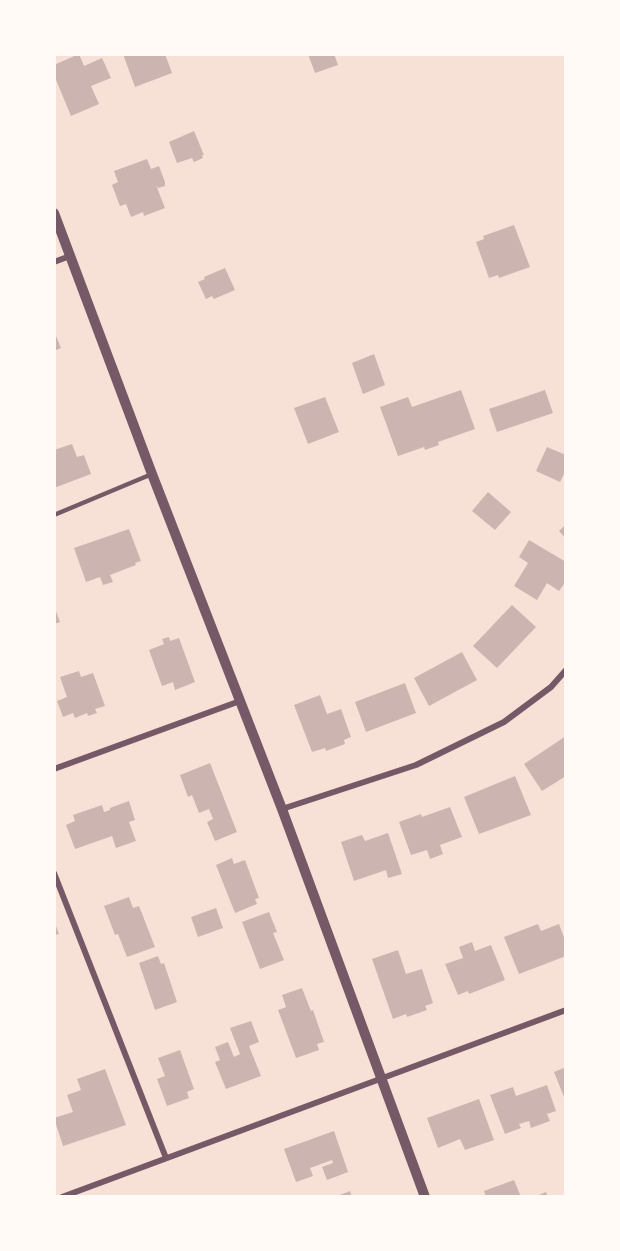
<!DOCTYPE html>
<style>
body{margin:0}
#map{position:relative;width:620px;height:1251px;overflow:hidden;background:#f7e1d7;font-family:Jost,sans-serif}
canvas{display:block}
.frame{position:absolute;inset:0;border:56px solid #fffaf5;pointer-events:none}
</style>
<div id="map">
<canvas width="620" height="1251"></canvas>
<div class="frame"></div>
</div>
<script>
const ctx = document.querySelector('canvas').getContext('2d');
ctx.lineJoin = 'round';
function fill(path, color) { ctx.fillStyle = color; ctx.fill(path, 'evenodd'); }
const shape = rows => new Path2D(rows.map(r => 'M' + r).join(''));
function trace(path, color, width, dash) { ctx.strokeStyle = color; ctx.lineWidth = width; ctx.lineCap = dash ? 'butt' : 'round'; ctx.setLineDash(dash || []); ctx.stroke(path); }
const building = shape([
 [79,54,84,66,102,58,111,78,91,86,99,104,71,116,54,75,54,65],
 [123,54,165,54,172,73,135,87],
 [308,54,334,54,338,65,315,73],
 [194,131,204,155,202,155,203,158,194,162,192,158,177,163,169,142],
 [147,159,151,169,159,166,165,182,165,186,158,188,156,185,165,208,144,216,143,212,131,217,126,204,120,206,112,185,118,182,114,171],
 [514,225,530,267,499,278,498,275,489,278,476,242,484,239,483,236],
 [225,268,235,290,214,299,212,296,206,299,198,282,205,279,204,277],
 [54,331,61,348,54,351],
 [374,354,385,385,363,394,352,363],
 [461,390,475,429,438,442,439,445,425,450,424,447,398,456,380,407,408,397,412,407],
 [545,390,553,413,497,432,489,409],
 [325,397,339,432,308,444,294,408],
 [72,444,77,457,84,455,91,474,54,488,54,450],
 [547,447,566,455,566,470,560,482,536,471],
 [488,492,511,512,495,530,472,511],
 [566,524,566,539,559,531],
 [129,529,141,561,135,563,136,565,110,575,113,582,103,585,100,577,86,582,74,548],
 [529,540,566,562,566,581,559,591,547,583,537,600,514,586,528,563,519,557],
 [512,605,536,627,497,668,473,646],
 [54,606,60,622,54,624],
 [169,637,170,641,179,638,195,682,175,690,173,682,162,686,149,650,164,644,162,639],
 [462,652,477,680,429,706,414,678],
 [79,671,81,677,93,673,105,706,95,709,97,713,88,716,87,713,75,718,73,713,63,717,57,701,67,697,60,677],
 [405,683,416,713,366,732,355,702],
 [320,695,327,714,341,709,351,737,344,740,345,744,326,751,325,748,312,752,294,705],
 [566,736,566,776,542,791,524,764],
 [210,763,237,832,215,841,207,822,213,819,209,809,199,813,192,795,188,797,180,775],
 [515,776,531,815,479,834,464,797],
 [129,801,135,820,129,822,136,841,116,848,112,836,75,849,66,825,75,821,73,815,102,805,104,812,110,810,110,808],
 [450,807,462,837,440,845,443,854,430,859,427,850,411,855,399,822,421,814,422,817],
 [388,833,402,874,388,878,386,870,354,881,341,842,362,835,365,841],
 [232,858,234,864,245,860,259,898,255,899,257,904,235,913,216,865],
 [129,897,133,908,139,906,155,947,127,957,118,934,115,935,104,906],
 [216,908,223,928,198,937,191,917],
 [269,912,277,932,273,933,284,960,260,969,242,922],
 [54,921,59,934,54,935],
 [538,924,541,931,559,924,566,943,566,956,519,974,504,937],
 [472,942,475,951,491,945,505,980,469,994,468,991,458,995,445,964,463,958,459,947],
 [398,950,406,974,422,969,433,1003,425,1006,427,1010,407,1017,406,1014,393,1019,372,959],
 [158,956,161,964,164,963,177,1002,155,1010,139,963],
 [302,988,311,1011,313,1010,324,1042,317,1044,319,1050,296,1058,278,1010,286,1007,282,995],
 [251,1021,259,1042,249,1046,261,1076,226,1089,215,1062,220,1060,215,1047,228,1042,234,1057,240,1054,230,1028],
 [180,1050,194,1089,187,1092,189,1098,167,1106,157,1079,165,1076,158,1058],
 [566,1067,566,1102,554,1072],
 [105,1069,126,1125,63,1146,54,1118,73,1112,67,1095,81,1090,77,1079],
 [547,1085,556,1111,547,1114,550,1121,531,1128,529,1121,519,1124,521,1128,505,1134,490,1095,513,1087,516,1096],
 [479,1099,494,1140,465,1150,460,1139,438,1148,427,1118],
 [334,1131,348,1172,327,1180,322,1167,333,1163,332,1160,310,1168,313,1176,296,1182,284,1149],
 [514,1180,521,1197,486,1197,484,1191],
 [350,1191,352,1197,335,1197],
 [546,1192,548,1197,534,1197]
]);
const service = shape([
 [54,515,152,474]
]);
const minor = shape([
 [54,262,70,256],
 [54,769,240,701],
 [282,809,416,765,504,722,551,687,566,670],
 [54,873,166,1158],
 [62,1197,566,1010]
]);
const tertiary = shape([
 [54,213,152,474,282,809,425,1197]
]);
fill(building, '#ccb4b1');
trace(service, '#755966', 4.5);
trace(minor, '#755966', 6);
trace(tertiary, '#755966', 10);
</script>
